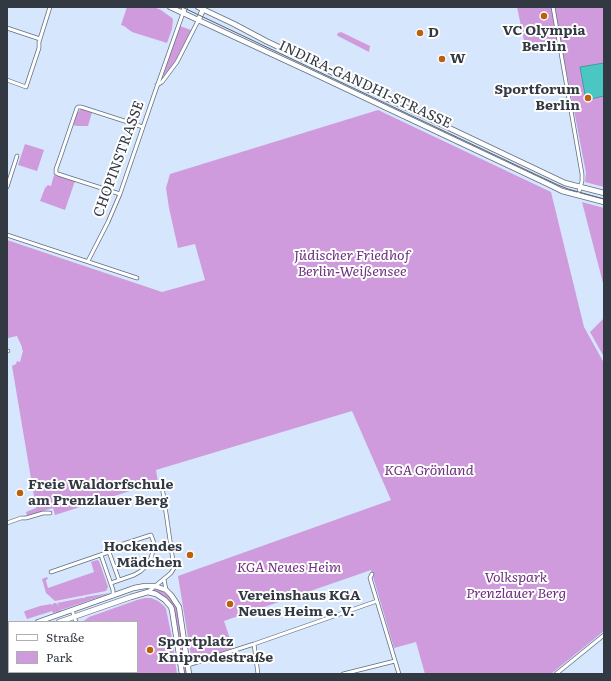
<!DOCTYPE html>
<meta charset="utf-8">
<style>
body{margin:0}
#map{position:relative;width:611px;height:681px;overflow:hidden;background:#d6e6fc;font-family:Literata,serif}
canvas{display:block}
.frame{position:absolute;inset:0;border:8px solid #333942;pointer-events:none}
.legend{position:absolute;left:8px;top:621px;width:130px;height:52px;box-sizing:border-box;background:#fff;border:1px solid #adb0b3;margin:0;padding:5px 7px;list-style:none;font-size:12px;color:#333942}
.legend li{display:flex;align-items:center;gap:8px;height:20px}
.legend b{width:20px;border:1px solid #adb0b3}
</style>
<div id="map">
<canvas width="611" height="681"></canvas>
<div class="frame"></div>
<ul class="legend">
<li><b style="height:5px;background:#fff"></b>Straße</li>
<li><b style="height:11px;background:#cf9bdd"></b>Park</li>
</ul>
</div>
<script>
const ctx = document.querySelector('canvas').getContext('2d');
ctx.lineJoin = 'round';
function fill(path, color) { ctx.fillStyle = color; ctx.fill(path, 'evenodd'); }
const shape = rows => new Path2D(rows.map(r => 'M' + r).join(''));
function trace(path, color, width, dash) { ctx.strokeStyle = color; ctx.lineWidth = width; ctx.lineCap = dash ? 'butt' : 'round'; ctx.setLineDash(dash || []); ctx.stroke(path); }
function write(font, color, halo, rows, align = 'center') {
  ctx.font = font + ' Literata,serif'; ctx.lineWidth = 4; ctx.setLineDash([]); ctx.textBaseline = 'middle'; ctx.strokeStyle = halo; ctx.fillStyle = color; for (const [text, x, y, turn = 0] of rows) {
    ctx.save(); ctx.translate(x, y); ctx.rotate((+turn || 0) * Math.PI / 180); ctx.textAlign = isNaN(turn) ? turn : align; if (halo) ctx.strokeText(text, 0, 0); ctx.fillText(text, 0, 0); ctx.restore();
  }
}
const green = shape([
 [127,7,154,7,161,10,172,18,173,20,172,29,167,43,132,32,124,26,121,25],
 [517,7,604,7,604,187,585,182,586,173,561,43,556,45,525,45],
 [180,26,191,30,174,63,164,76,163,75],
 [341,32,370,46,369,52,338,36,337,35,338,33],
 [81,109,84,109,92,112,88,126,77,126,73,125,77,113],
 [378,110,551,192,584,327,604,363,604,631,551,674,425,674,416,642,394,648,371,570,224,621,233,648,192,662,178,576,391,500,352,411,156,470,158,482,55,515,53,508,27,516,26,512,36,508,12,366,16,364,17,361,20,362,23,351,22,349,22,347,17,336,8,338,7,332,7,240,162,292,205,280,195,244,178,248,169,208,166,188,170,174],
 [25,144,44,150,37,171,18,165],
 [54,175,75,181,65,210,40,201,45,188,48,185,51,186],
 [582,202,604,208,604,287],
 [604,318,604,357,590,332],
 [97,560,99,561,108,587,106,591,55,601,46,593,42,579,47,577,48,579,46,580,46,581,48,588,94,572,91,562],
 [155,589,162,591,169,596,177,608,187,674,184,674,174,610,171,603,167,599,160,594,152,591,151,590],
 [110,593,108,594,61,610,57,603,82,598,85,598,85,597],
 [145,598,151,598,158,601,164,606,166,609,172,638,177,674,103,674,102,672,137,672,137,622,82,622,89,617,137,600],
 [54,603,56,603,60,608,61,611,53,613,52,611,27,619,24,612,25,611,40,606,51,604,52,605]
]);
const water = shape([
 [604,63,604,96,586,100,580,67,604,63]
]);
const street = shape([
 [553,7,582,174,582,181,578,195],
 [7,28,40,39],
 [7,80,26,87,39,48,39,42,50,7],
 [157,85,162,82,177,62,198,21],
 [7,187,17,156],
 [120,194,58,174,56,173,56,169,61,155,77,108,78,107,81,107,143,127],
 [7,235,137,278],
 [88,261,108,222,120,194,154,95,183,13],
 [7,351,8,351],
 [7,523,21,518,26,518,43,513,50,513],
 [109,552,119,580],
 [101,555,113,590,113,596],
 [51,572,109,552,112,548,117,546,151,535,154,543,153,551,151,558,147,565,141,571,134,575,111,583],
 [372,574,370,578,399,674],
 [164,579,166,590],
 [148,592,171,573,174,568,164,499,161,480],
 [72,610,76,622],
 [254,644,258,674],
 [188,665,254,644,377,601],
 [94,672,95,674],
 [343,674,395,661],
 [556,674,604,635]
]);
const secondary = shape([
 [170,7,304,69,550,185,562,191,604,202],
 [198,7,234,24,266,41,565,183,604,193],
 [183,13,185,7],
 [198,21,204,7],
 [38,622,134,588,145,586,155,586,166,590,171,595,179,607,189,674],
 [59,622,131,597,148,592,156,594,165,600,171,607,172,610,182,674],
 [7,632,9,632],
 [7,640,9,639]
]);
const tram = shape([
 [182,7,558,185,568,189,604,199]
]);
const markers = [
 [544,16,4,"#bc600d"],
 [420,33,4,"#bc600d"],
 [442,59,4,"#bc600d"],
 [588,98,4,"#bc600d"],
 [20,493,4,"#bc600d"],
 [190,555,4,"#bc600d"],
 [230,604,4,"#bc600d"],
 [150,650,4,"#bc600d"]
];
const poiNames = [
 ["VC Olympia",544,31,"center"],
 ["Berlin",544,47,"center"],
 ["D",428,33],
 ["W",450,59],
 ["Sportforum",580,90,"right"],
 ["Berlin",580,106,"right"],
 ["Freie Waldorfschule",28,485],
 ["am Prenzlauer Berg",28,501],
 ["Hockendes",182,547,"right"],
 ["Mädchen",182,563,"right"],
 ["Vereinshaus KGA",238,596],
 ["Neues Heim e. V.",238,612],
 ["Sportplatz",158,642],
 ["Kniprodestraße",158,658]
];
const streetNames = [
 ["INDIRA-GANDHI-STRASSE",365,85,25],
 ["CHOPINSTRASSE",119,159,-70]
];
const parkNames = [
 ["Jüdischer Friedhof",352,256],
 ["Berlin-Weißensee",352,272],
 ["KGA Grönland",429,471],
 ["KGA Neues Heim",289,568],
 ["Volkspark",516,578],
 ["Prenzlauer Berg",516,594]
];
fill(green, '#cf9bdd');
fill(water, '#4ac6c3');
trace(water, '#439c9c', 1);
trace(street, '#616f82', 4.5);
trace(secondary, '#616f82', 6);
trace(street, '#fff', 3);
trace(secondary, '#fff', 4.5);
trace(tram, '#5a636f', 1);
for (const [x, y, r, color] of markers) { const dot = new Path2D(); dot.arc(x, y, r, 0, 2 * Math.PI); ctx.fillStyle = color; ctx.fill(dot); trace(dot, '#fff', 1.5); }
write('bold 14px', '#333942', '#fff', poiNames, 'left');
write('14px', '#333942', '#fff', streetNames);
write('italic 14px', '#6e307e', '#fff', parkNames);
</script>
